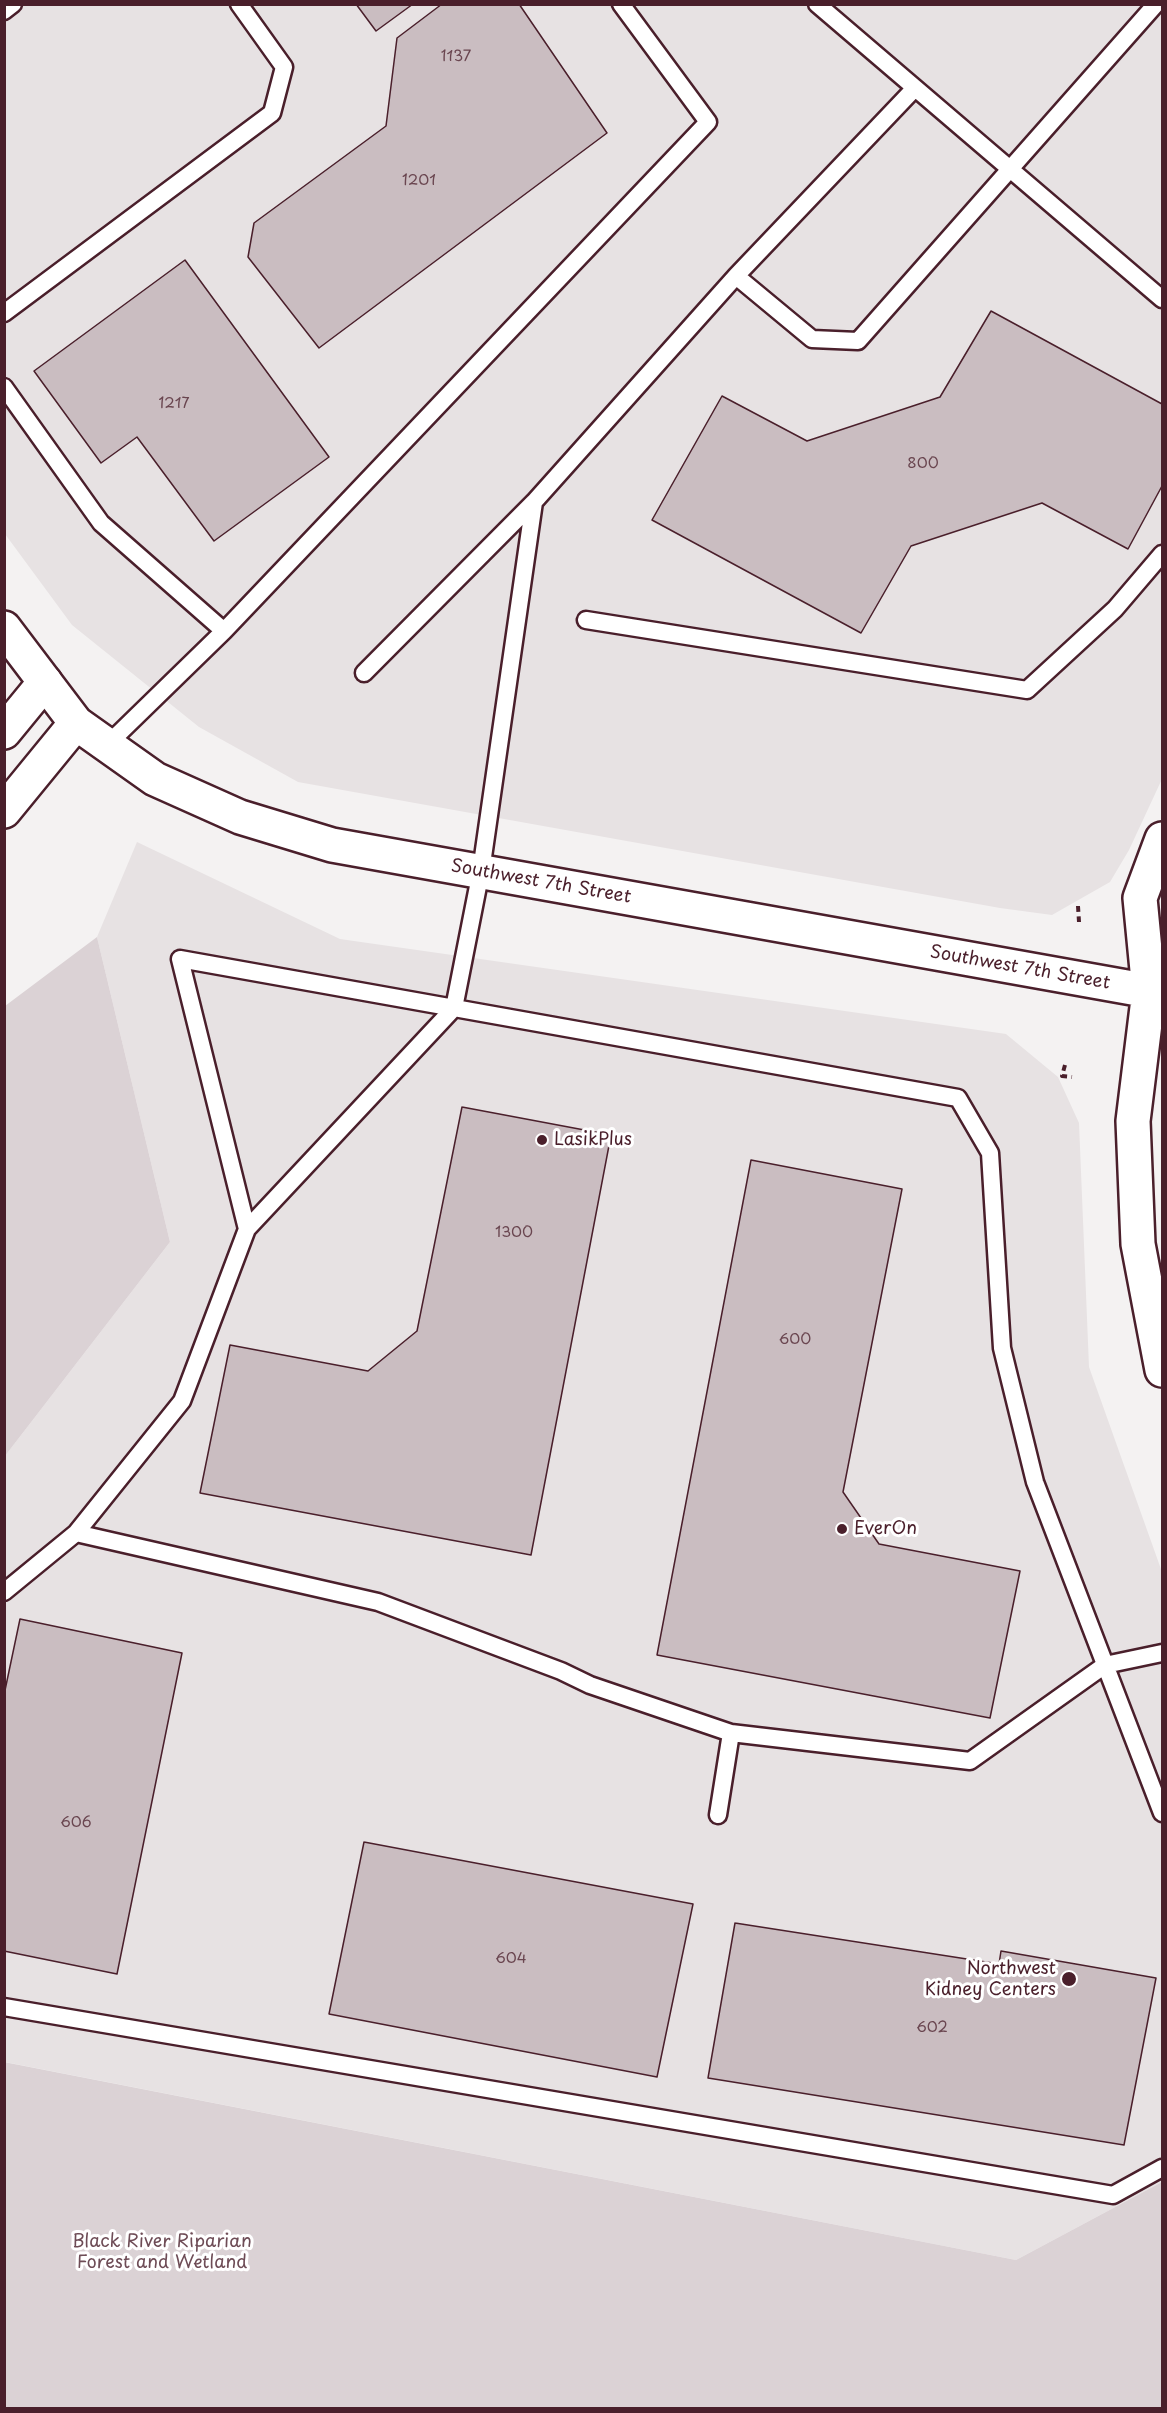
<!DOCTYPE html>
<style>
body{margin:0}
#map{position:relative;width:1167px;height:2413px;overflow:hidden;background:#f4f2f2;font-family:"Playpen Sans",sans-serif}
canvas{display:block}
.frame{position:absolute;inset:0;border:6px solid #4a1f2b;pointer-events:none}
</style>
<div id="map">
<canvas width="1167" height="2413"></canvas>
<div class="frame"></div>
</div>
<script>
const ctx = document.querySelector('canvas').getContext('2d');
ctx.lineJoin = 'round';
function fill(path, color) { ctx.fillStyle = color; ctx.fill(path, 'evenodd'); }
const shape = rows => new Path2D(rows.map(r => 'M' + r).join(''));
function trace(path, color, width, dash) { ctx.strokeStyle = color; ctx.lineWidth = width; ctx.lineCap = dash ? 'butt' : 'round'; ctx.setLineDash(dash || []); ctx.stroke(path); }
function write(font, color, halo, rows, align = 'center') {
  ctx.font = font + ' "Playpen Sans",sans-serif'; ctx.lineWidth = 6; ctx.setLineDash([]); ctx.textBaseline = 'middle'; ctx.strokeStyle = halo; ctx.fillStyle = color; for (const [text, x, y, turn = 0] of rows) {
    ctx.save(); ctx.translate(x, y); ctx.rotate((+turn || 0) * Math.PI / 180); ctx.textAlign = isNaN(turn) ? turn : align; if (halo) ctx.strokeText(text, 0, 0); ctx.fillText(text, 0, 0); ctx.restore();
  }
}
const built = shape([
 [5,5,1162,5,1162,779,1129,850,1110,882,1052,915,1000,908,298,782,199,727,72,625,5,534],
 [137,842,340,939,1006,1034,1058,1077,1079,1123,1089,1367,1162,1572,1162,2182,1016,2260,5,2062,5,1456,170,1242,97,937]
]);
const green = shape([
 [97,937,170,1242,5,1456,5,1006],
 [4,2062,1016,2260,1162,2182,1162,2408,5,2408]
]);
const building = shape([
 [356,4,413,4,376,31,356,4],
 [442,4,519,4,607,133,319,348,248,257,254,223,386,126,397,38,442,4],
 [185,260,329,457,214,541,137,437,101,463,34,371,185,260],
 [991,311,1162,404,1162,486,1128,549,1042,503,911,546,861,633,652,520,722,396,807,441,940,397,991,311],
 [462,1107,611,1135,531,1555,200,1493,230,1345,368,1371,417,1331,462,1107],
 [751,1160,902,1189,843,1492,879,1544,1020,1571,990,1718,657,1655,751,1160],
 [20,1619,182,1653,117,1974,4,1951,4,1695,20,1619],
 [364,1842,693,1904,657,2077,329,2014,364,1842],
 [735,1923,999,1964,1001,1951,1156,1978,1124,2145,708,2078,735,1923]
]);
const path = shape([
 [1078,906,1079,922],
 [1065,1065,1062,1076,1072,1077]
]);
const service = shape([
 [817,4,1162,299],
 [4,11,13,4],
 [736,276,812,339,858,341,1156,4],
 [4,313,272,113,284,67,239,4],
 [4,387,101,523,224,631,708,122,621,4],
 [586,620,1027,690,1115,609,1162,554],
 [364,673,534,502,736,276,915,88],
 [107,745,224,631],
 [247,1229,454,1008,481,871,534,502],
 [76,1533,378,1602,561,1671,590,1685,731,1733,970,1761,1105,1665,1162,1653],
 [4,1592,76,1533,182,1401,247,1229,180,959,958,1098,990,1153,1002,1348,1035,1482,1162,1813],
 [718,1815,731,1733],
 [4,2007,1113,2195,1162,2168]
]);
const minor = shape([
 [4,732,45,682],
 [4,811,76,723]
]);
const tertiary = shape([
 [4,628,76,723,155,779,240,817,332,845,1149,991],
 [1162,839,1140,898,1149,991,1133,1121,1138,1244,1162,1370]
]);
const markers = [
 [542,1140,6,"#4a1f2b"],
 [842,1529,6,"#4a1f2b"],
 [1069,1979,8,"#4a1f2b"]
];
const numberNames = [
 ["1137",456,57],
 ["1201",419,181],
 ["1217",174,404],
 ["800",923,464],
 ["1300",514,1233],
 ["600",795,1340],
 ["606",76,1823],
 ["604",511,1959],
 ["602",932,2028]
];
const streetNames = [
 ["Southwest 7th Street",541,882,10],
 ["Southwest 7th Street",1020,968,10]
];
const poiNames = [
 ["LasikPlus",554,1140],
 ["EverOn",854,1529],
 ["Northwest",1056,1969,"right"],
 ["Kidney Centers",1056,1990,"right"]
];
const parkNames = [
 ["Black River Riparian",162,2242],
 ["Forest and Wetland",162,2263]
];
fill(built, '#e7e2e3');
fill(green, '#dbd2d5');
fill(building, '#cabdc1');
trace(building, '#4a1f2b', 1.5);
trace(service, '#4a1f2b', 21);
trace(minor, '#4a1f2b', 38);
trace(tertiary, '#4a1f2b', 38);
trace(path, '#4a1f2b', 4, [6, 4.5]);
trace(service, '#fff', 16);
trace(minor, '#fff', 33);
trace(tertiary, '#fff', 33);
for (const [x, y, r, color] of markers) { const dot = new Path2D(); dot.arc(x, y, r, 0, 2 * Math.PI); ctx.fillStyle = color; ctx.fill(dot); trace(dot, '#fff', 2); }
write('15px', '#6a4650', null, numberNames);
write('18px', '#4a1f2b', '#fff', streetNames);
write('18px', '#4a1f2b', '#fff', poiNames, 'left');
write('18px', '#6e4c56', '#fff', parkNames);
</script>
